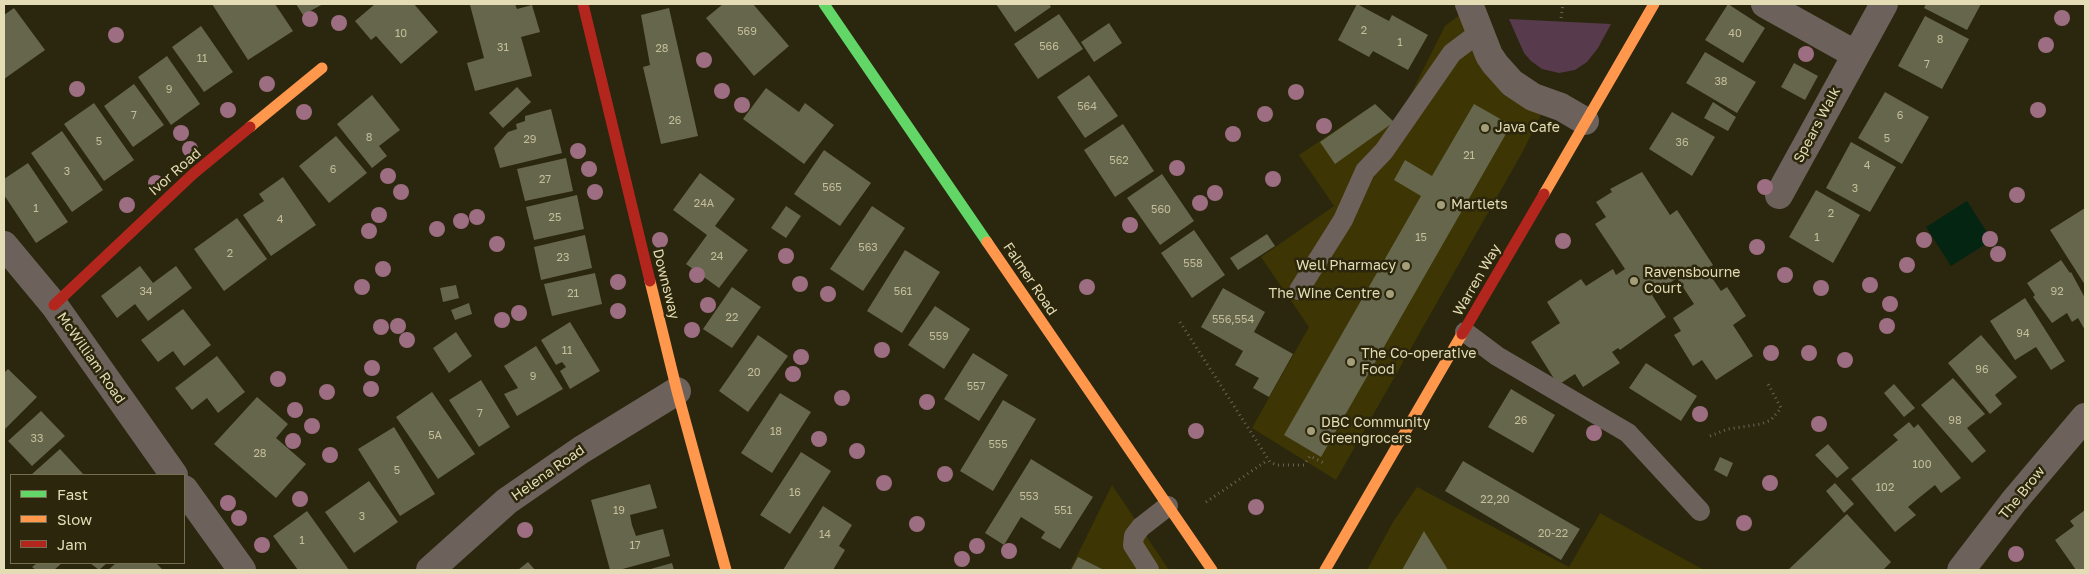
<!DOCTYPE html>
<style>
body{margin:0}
#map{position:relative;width:2089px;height:574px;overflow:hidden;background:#2b270e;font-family:"Golos Text",sans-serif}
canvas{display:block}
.frame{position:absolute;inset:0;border:5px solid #e3dcb4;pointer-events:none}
.legend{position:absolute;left:10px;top:474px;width:175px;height:90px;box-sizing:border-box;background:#2b260c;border:1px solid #756f4f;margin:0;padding:6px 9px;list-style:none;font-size:15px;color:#e3dcb4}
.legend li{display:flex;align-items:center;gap:10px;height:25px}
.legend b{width:25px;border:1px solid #756f4f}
</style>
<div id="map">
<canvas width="2089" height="574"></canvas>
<div class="frame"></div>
<ul class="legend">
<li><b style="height:6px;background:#63d668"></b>Fast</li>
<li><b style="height:6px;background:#ff974d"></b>Slow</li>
<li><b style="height:6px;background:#b3261e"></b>Jam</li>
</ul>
</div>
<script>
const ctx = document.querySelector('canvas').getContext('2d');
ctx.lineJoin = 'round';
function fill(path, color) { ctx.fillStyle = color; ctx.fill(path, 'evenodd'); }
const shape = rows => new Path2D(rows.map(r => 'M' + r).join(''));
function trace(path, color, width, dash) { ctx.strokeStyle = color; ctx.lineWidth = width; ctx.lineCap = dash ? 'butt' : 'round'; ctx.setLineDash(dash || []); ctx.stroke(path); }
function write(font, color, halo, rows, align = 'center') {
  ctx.font = font + ' "Golos Text",sans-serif'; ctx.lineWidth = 5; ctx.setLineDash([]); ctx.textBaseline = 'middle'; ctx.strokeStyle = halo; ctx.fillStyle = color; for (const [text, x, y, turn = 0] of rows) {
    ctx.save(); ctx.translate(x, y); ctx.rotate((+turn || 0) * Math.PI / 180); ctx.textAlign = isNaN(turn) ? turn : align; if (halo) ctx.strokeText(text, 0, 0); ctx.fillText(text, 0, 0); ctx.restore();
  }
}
const built = shape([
 [1465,11,1542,113,1522,153,1336,480,1252,428,1309,327,1261,257,1334,206,1299,155,1375,104,1396,124,1445,26],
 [1112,485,1169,570,1070,570],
 [1417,487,1569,567,1600,513,1704,570,1367,570,1393,522]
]);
const green = shape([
 [1509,19,1611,24,1598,48,1587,62,1575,70,1559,73,1542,69,1531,61,1524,53]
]);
const water = shape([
 [1967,201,1992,240,1951,266,1926,227]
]);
const building = shape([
 [212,4,275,4,293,31,248,60],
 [296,4,323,4,303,15],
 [375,4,414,4,438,32,401,64,376,36,371,40,355,21],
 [475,4,515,4,517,9,532,5,540,32,521,37,532,76,475,91,467,63,484,58,470,5],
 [723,4,753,4,789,46,754,76,706,18],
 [996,4,1049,4,1051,7,1015,32],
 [1357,4,1389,21,1392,15,1428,35,1408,70,1373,51,1369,57,1338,40],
 [1728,4,1765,28,1743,63,1705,40],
 [1926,4,1981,4,1967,30,1924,8],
 [14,8,45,50,4,79,4,15],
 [669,8,698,136,661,144,643,67,650,65,641,15],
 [1059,14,1083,49,1038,79,1014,44],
 [1925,16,1969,39,1942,89,1898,66],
 [1109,23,1122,43,1094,62,1081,42],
 [201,26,233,72,204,92,172,47],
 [1705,52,1756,82,1737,113,1686,83],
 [167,56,200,104,171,125,138,77],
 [1794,63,1818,76,1805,100,1781,87],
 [1089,75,1118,116,1085,138,1057,97],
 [134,84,164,125,133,147,104,106],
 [517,87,531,102,503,128,489,113],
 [766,88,799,112,805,103,834,125,804,164,743,119],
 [1885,92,1929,117,1902,164,1858,138],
 [372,95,400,130,379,146,387,156,372,168,337,124],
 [1713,102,1736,117,1728,131,1704,118],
 [94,103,134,160,104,181,64,124],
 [1375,104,1394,122,1335,164,1320,142],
 [1474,104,1511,125,1321,457,1284,435,1421,196,1394,180,1405,160,1432,176],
 [551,109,562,153,500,168,494,148,508,132,517,129,516,124,525,121,525,116],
 [1672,112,1715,137,1692,176,1649,149],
 [1123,124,1154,171,1115,197,1084,150],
 [62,131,103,190,72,212,31,153],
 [336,136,367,173,329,203,299,166],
 [1851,142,1896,167,1870,212,1826,188],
 [824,150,871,183,840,226,794,194],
 [566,158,573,191,525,201,517,169],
 [28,163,68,222,36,243,4,195,4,179],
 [1642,172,1670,215,1677,210,1713,265,1706,269,1721,291,1727,287,1746,316,1733,325,1753,356,1716,380,1702,360,1693,366,1674,335,1681,331,1673,318,1694,304,1677,278,1652,295,1666,317,1620,350,1618,348,1612,352,1620,363,1583,387,1575,374,1558,385,1531,342,1560,323,1547,302,1581,279,1586,286,1613,269,1616,275,1625,269,1595,224,1606,217,1596,202,1612,192,1610,189],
 [700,173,735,199,715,226,748,250,719,288,686,264,707,235,673,210],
 [1162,174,1194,221,1160,245,1127,198],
 [283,177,316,225,271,256,243,215,264,201,259,194],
 [1816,190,1860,215,1833,263,1789,237],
 [577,195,584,229,534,240,526,207],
 [786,206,801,216,786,238,771,228],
 [872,206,905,228,863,291,830,269],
 [2085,208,2085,285,2050,230],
 [237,218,267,259,224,291,194,249],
 [1194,230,1225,275,1192,298,1161,253],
 [1267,234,1275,246,1238,270,1230,258],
 [585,235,592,268,541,280,534,247],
 [905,250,940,272,902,333,867,311],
 [2061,260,2070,273,2071,272,2085,298,2085,330,2078,318,2072,322,2067,313,2052,323,2033,297,2035,295,2027,283],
 [140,266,153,283,176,266,192,288,148,321,135,304,117,318,101,296],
 [595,273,602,304,552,316,544,284],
 [456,285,459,298,443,302,440,288],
 [732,287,761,307,732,348,703,329],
 [1223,288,1265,312,1254,332,1293,354,1269,397,1253,388,1259,378,1235,365,1243,351,1201,327],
 [2025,298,2065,361,2051,370,2036,347,2015,360,1990,321],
 [469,303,472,314,455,320,451,310],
 [935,306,970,329,944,369,908,345],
 [183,309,211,345,184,366,173,351,158,362,141,340],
 [570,322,600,371,570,389,560,371,566,367,562,362,556,365,541,340],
 [456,332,472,356,449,373,433,348],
 [758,335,788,356,748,412,719,391],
 [1981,335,2017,377,1995,395,2002,404,1990,414,1948,363],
 [536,346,563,389,517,416,504,394,518,388,504,366],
 [973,353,1008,375,979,421,944,399],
 [217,356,245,392,218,413,207,398,192,410,175,388],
 [1646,363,1697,396,1681,421,1629,388],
 [8,369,37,397,4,430,4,373],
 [1953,378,1985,414,1967,428,1986,451,1972,463,1921,405],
 [481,380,510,427,479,447,449,400],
 [1894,384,1915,408,1904,417,1884,393],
 [1511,389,1555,415,1533,453,1488,427],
 [432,392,475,454,438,479,396,417],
 [780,393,811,412,772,473,741,453],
 [257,397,288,424,276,438,306,464,276,498,214,444],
 [1003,400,1036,419,993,491,960,471],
 [41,411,65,436,32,466,8,441],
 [1909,422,1914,428,1918,424,1961,478,1941,493,1935,485,1920,497,1908,507,1916,515,1895,532,1851,479,1898,440,1893,435],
 [394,427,435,494,400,516,358,449],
 [1828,444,1849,468,1837,478,1815,455],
 [60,449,84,475,31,475],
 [801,452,831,471,790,534,760,515],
 [1720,457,1733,463,1727,477,1714,470],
 [1031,459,1093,497,1060,549,1041,538,1045,532,1021,517,1004,545,985,533],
 [1463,461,1580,529,1561,560,1445,491],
 [369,481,398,522,354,553,325,512],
 [1835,483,1854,504,1844,513,1826,491],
 [650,484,657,508,630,515,632,525,636,536,663,529,670,556,619,570,610,570,591,500],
 [823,506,852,525,839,546,845,550,833,570,783,570],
 [2085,510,2085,570,2076,570,2055,540,2074,526,2070,521],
 [307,511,332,546,349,570,298,570,273,536],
 [1847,514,1891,562,1883,570,1788,570],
 [1424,531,1448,570,1402,570],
 [1078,557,1102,569,1101,570,1071,570],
 [528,562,535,570,518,570],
 [37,563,62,563,54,570,36,570,32,567],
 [90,563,107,563,99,570],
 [116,563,156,563,163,570,108,570],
 [672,563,674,570,647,570]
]);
const path = shape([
 [1561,18,1563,4],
 [1180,322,1270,462,1277,465,1304,465,1310,456,1326,464],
 [1710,436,1728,429,1761,424,1771,420,1781,408,1767,382],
 [1206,502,1268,460]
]);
const lane = shape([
 [1299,290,1343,220,1365,171,1384,151,1452,53,1480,32],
 [1465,332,1497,356,1628,433,1700,511],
 [1149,570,1133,545,1134,536,1141,527,1168,506]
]);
const street = shape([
 [1469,4,1489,55,1495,64,1512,83,1533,97,1561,107,1585,121],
 [1765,4,1855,54],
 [1779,195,1884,4],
 [4,245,54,305,174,475],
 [184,489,242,570],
 [430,570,507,501,581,450,677,391],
 [1961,570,2014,501,2085,417]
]);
const fast = shape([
 [824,4,987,242]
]);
const slow = shape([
 [250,127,322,68],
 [1544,194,1654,4],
 [987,242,1212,570],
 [650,281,677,391,726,570],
 [1325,570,1462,334]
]);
const jam = shape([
 [583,4,650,281],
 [54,305,193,174,250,127],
 [1462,334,1544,194]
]);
const trees = [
 [2062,18],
 [310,19],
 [339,23],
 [116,35],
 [2046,45],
 [1806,54],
 [704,60],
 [267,84],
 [77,89],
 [722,91],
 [1296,92],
 [742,105],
 [228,110],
 [2038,110],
 [304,112],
 [1265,114],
 [1324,126],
 [181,133],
 [1233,134],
 [190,149],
 [578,151],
 [1177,168],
 [589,169],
 [388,176],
 [1273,179],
 [156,183],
 [1765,187],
 [401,192],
 [595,192],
 [1215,193],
 [2017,195],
 [1200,203],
 [127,205],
 [379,215],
 [477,217],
 [461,221],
 [1130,225],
 [437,229],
 [369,231],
 [1990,239],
 [660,240],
 [1924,240],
 [1563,241],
 [497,244],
 [1757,247],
 [1998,254],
 [786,256],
 [1907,265],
 [383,269],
 [697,275],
 [1785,275],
 [618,282],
 [800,284],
 [1870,285],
 [362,287],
 [1087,287],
 [1821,288],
 [828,294],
 [1890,304],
 [708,305],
 [618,311],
 [519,313],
 [502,320],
 [398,326],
 [1887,326],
 [381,327],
 [692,330],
 [407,340],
 [882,350],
 [1771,353],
 [1809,353],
 [801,357],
 [1845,360],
 [372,368],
 [793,374],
 [278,379],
 [371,389],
 [327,392],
 [842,398],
 [927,402],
 [295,410],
 [1700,414],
 [1819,424],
 [312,426],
 [1196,431],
 [1594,433],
 [819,439],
 [293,441],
 [857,451],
 [330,455],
 [945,474],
 [884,483],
 [1770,483],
 [300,499],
 [228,503],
 [1256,507],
 [239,518],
 [1744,523],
 [917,524],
 [525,530],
 [262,545],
 [977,546],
 [1009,551],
 [2016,554],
 [962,559]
];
const markers = [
 [1485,128,5,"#a39d7a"],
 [1441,205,5,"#a39d7a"],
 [1406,266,5,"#a39d7a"],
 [1634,281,5,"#a39d7a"],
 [1390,294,5,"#a39d7a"],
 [1351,362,5,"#a39d7a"],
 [1311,431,5,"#a39d7a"]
];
const numberNames = [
 ["2",1364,31],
 ["569",747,32],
 ["10",401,34],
 ["40",1735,34],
 ["8",1940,40],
 ["1",1400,43],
 ["566",1049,47],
 ["31",503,48],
 ["28",662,49],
 ["11",202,59],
 ["7",1927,65],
 ["38",1721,82],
 ["9",169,90],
 ["564",1087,107],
 ["7",134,116],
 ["6",1900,116],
 ["26",675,121],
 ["8",369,138],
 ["5",1887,139],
 ["29",530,140],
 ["5",99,142],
 ["36",1682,143],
 ["21",1469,156],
 ["562",1119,161],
 ["4",1867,166],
 ["6",333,170],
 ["3",67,172],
 ["27",545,180],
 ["565",832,188],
 ["3",1855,189],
 ["24A",704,204],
 ["1",36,209],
 ["560",1161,210],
 ["2",1831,214],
 ["25",555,218],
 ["4",280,220],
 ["15",1421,238],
 ["1",1817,238],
 ["563",868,248],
 ["2",230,254],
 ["24",717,257],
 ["23",563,258],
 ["558",1193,264],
 ["34",146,292],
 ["561",903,292],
 ["92",2057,292],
 ["21",573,294],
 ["22",732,318],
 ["556,554",1233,320],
 ["94",2023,334],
 ["559",939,337],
 ["11",567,351],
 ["96",1982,370],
 ["20",754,373],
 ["9",533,377],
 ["557",976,387],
 ["7",480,414],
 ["26",1521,421],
 ["98",1955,421],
 ["18",776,432],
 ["5A",435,436],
 ["33",37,439],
 ["555",998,445],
 ["28",260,454],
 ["100",1922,465],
 ["5",397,471],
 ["102",1885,488],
 ["16",795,493],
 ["553",1029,497],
 ["22,20",1495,500],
 ["19",619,511],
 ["551",1063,511],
 ["3",362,517],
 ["20-22",1553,534],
 ["14",825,535],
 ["1",302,541],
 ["17",635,546]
];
const streetNames = [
 ["Spears Walk",1817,125,-62],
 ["Ivor Road",175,172,-41],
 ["Falmer Road",1030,279,56],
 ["Warren Way",1477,280,-60],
 ["Downsway",666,284,76],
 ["McWilliam Road",91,358,55],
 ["Helena Road",548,473,-35],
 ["The Brow",2022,493,-51]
];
const poiNames = [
 ["Java Cafe",1495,128],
 ["Martlets",1451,205],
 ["Well Pharmacy",1396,266,"right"],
 ["Ravensbourne",1644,273],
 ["Court",1644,289],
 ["The Wine Centre",1380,294,"right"],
 ["The Co-operative",1361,354],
 ["Food",1361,370],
 ["DBC Community",1321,423],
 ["Greengrocers",1321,439]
];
fill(built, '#3d3503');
fill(green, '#573a4b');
fill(water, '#052513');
fill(building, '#65664c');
trace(path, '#6c6459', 3, [1, 4]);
trace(lane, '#6d625b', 20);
trace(street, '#6d625b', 28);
trace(fast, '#63d668', 11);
trace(slow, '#ff974d', 11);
trace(jam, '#b3261e', 11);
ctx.fillStyle = '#9d6e82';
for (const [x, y] of trees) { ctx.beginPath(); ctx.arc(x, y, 8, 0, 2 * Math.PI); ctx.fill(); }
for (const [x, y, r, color] of markers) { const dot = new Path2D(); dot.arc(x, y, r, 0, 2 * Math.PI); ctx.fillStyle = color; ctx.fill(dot); trace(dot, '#2b260c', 2); }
write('11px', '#c4be9a', null, numberNames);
write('14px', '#e3dcb4', '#2b260c', streetNames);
write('14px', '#e3dcb4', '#2b260c', poiNames, 'left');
</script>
